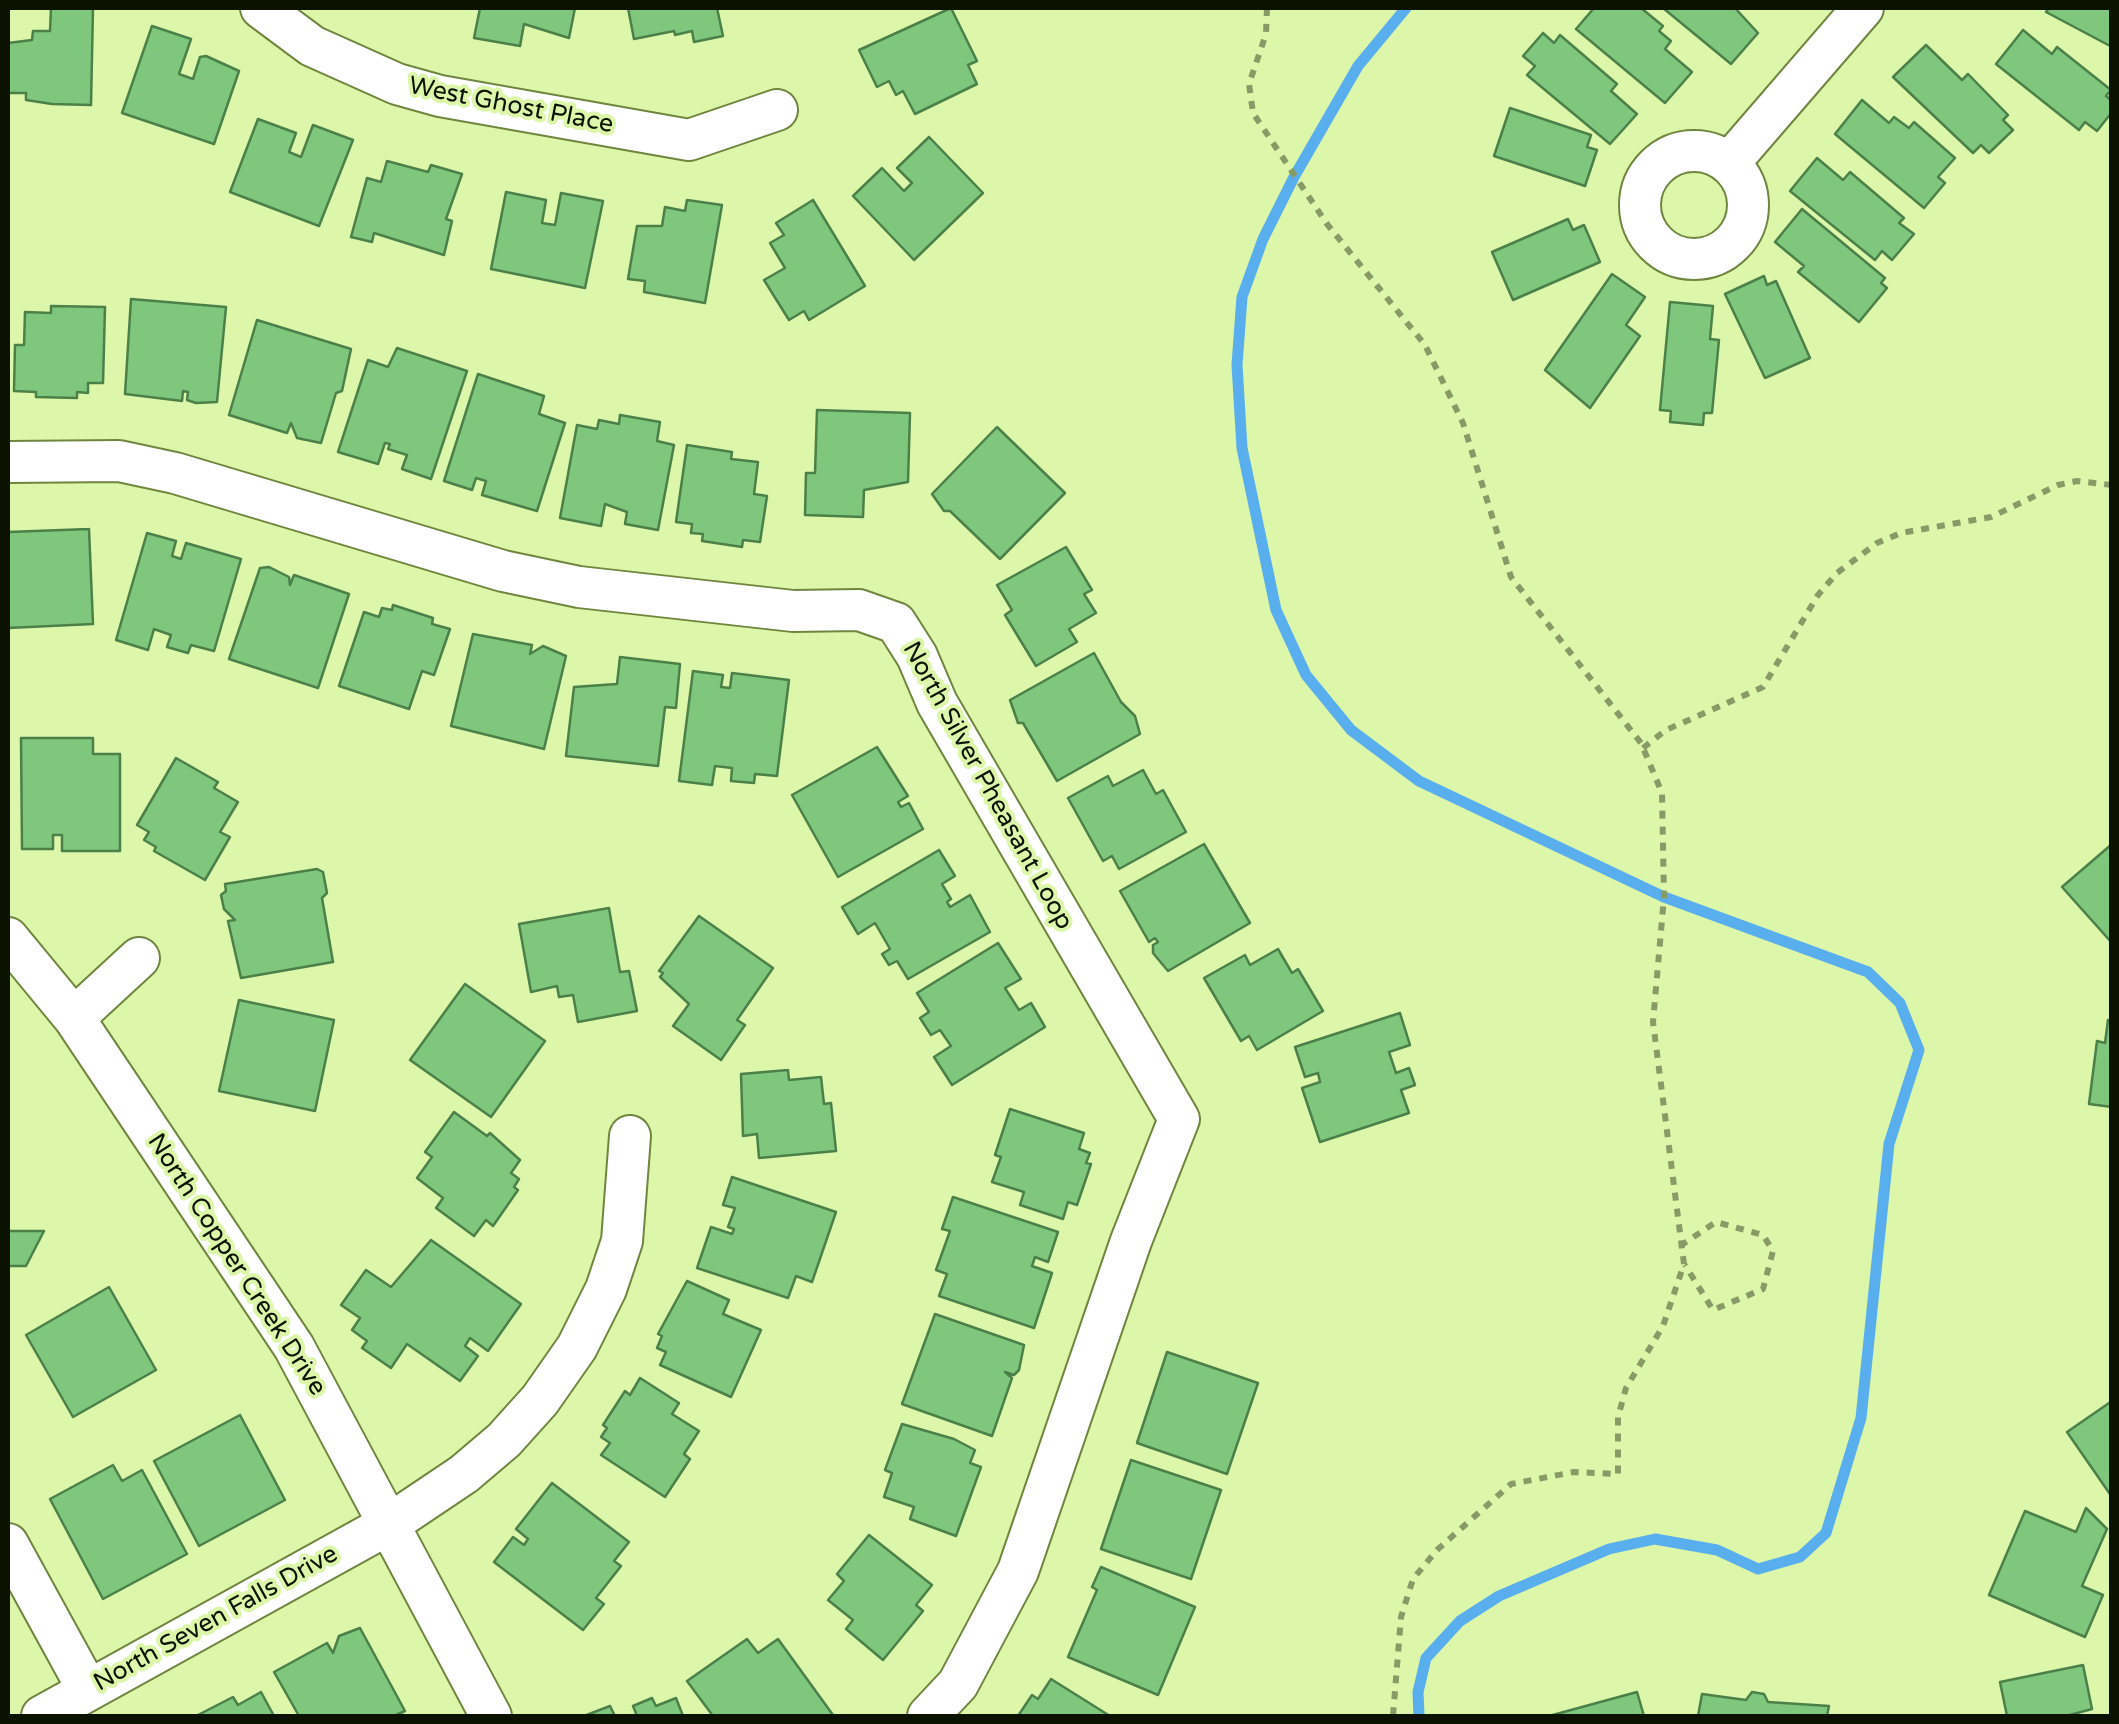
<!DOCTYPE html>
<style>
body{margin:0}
#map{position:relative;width:2119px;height:1724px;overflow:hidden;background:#dcf6aa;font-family:"Varela Round",sans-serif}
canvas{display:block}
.frame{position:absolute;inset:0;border:10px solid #0b1200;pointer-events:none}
</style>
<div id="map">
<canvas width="2119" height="1724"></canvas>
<div class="frame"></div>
</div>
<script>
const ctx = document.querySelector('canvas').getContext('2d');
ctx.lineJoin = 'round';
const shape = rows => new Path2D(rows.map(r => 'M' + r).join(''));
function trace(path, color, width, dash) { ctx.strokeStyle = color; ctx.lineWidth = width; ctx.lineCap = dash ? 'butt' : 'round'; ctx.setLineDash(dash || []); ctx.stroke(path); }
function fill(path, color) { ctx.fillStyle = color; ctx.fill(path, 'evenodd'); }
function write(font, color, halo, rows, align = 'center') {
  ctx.font = font + ' "Varela Round",sans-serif'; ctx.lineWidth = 8; ctx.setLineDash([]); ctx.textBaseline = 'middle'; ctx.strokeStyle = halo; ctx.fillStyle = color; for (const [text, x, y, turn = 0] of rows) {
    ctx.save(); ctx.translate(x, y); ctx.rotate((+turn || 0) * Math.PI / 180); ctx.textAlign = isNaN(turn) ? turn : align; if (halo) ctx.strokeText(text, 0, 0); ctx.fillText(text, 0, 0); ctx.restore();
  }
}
const stream = shape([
 [1406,8,1358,66,1294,177,1263,239,1242,297,1237,365,1242,448,1276,610,1306,675,1351,730,1419,781,1664,897,1868,972,1900,1003,1919,1050,1889,1144,1861,1418,1826,1533,1800,1557,1758,1569,1717,1550,1655,1539,1609,1549,1499,1596,1460,1621,1426,1658,1418,1692,1419,1716]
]);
const building = shape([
 [51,8,93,8,91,105,52,104,26,100,26,93,8,93,8,43,32,40,33,31,50,31,51,8],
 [480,8,575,8,569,38,524,24,520,46,474,38,480,8],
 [628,8,717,8,723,36,694,42,692,31,675,35,674,31,634,39,628,8],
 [951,8,977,61,968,65,977,84,915,114,903,91,896,95,889,81,877,87,859,50,951,8],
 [1594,8,1641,8,1663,26,1659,31,1671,41,1665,49,1692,72,1665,103,1576,29,1594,8],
 [1663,8,1735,8,1758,33,1731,64,1663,8],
 [2049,8,2112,8,2112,47,2046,12,2049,8],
 [152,26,191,39,179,74,193,79,200,57,206,56,239,71,214,144,122,113,152,26],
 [2023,30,2052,54,2057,47,2111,90,2106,96,2112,101,2112,112,2097,131,2085,122,2079,130,1996,64,2023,30],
 [1543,33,1554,43,1560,35,1617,84,1611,91,1637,114,1610,144,1527,75,1535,66,1523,56,1543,33],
 [1926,45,1962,80,1968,74,2008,115,2003,120,2013,130,1989,153,1981,145,1973,153,1893,77,1926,45],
 [1862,100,1889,123,1894,117,1909,128,1914,122,1955,158,1938,177,1945,183,1924,208,1835,134,1862,100],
 [1510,108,1591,135,1587,147,1597,150,1585,186,1494,156,1510,108],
 [258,119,296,133,289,152,301,157,313,125,353,140,319,226,230,192,258,119],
 [929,137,983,193,914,260,853,196,882,168,904,191,912,183,897,168,929,137],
 [1817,158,1843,180,1850,172,1904,218,1899,223,1914,234,1892,260,1882,251,1875,260,1790,191,1817,158],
 [387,161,428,172,431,165,462,174,446,219,452,221,444,255,374,233,372,242,351,237,367,178,381,182,387,161],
 [506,192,546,200,542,223,555,225,561,193,603,201,585,288,491,269,506,192],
 [687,200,722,205,705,303,644,292,645,281,628,279,637,226,662,226,665,207,685,211,687,200],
 [813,200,865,286,809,320,804,311,789,320,764,280,785,268,770,243,784,235,776,223,813,200],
 [1802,209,1885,278,1881,283,1887,288,1859,322,1798,272,1804,266,1775,242,1802,209],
 [1568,219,1573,230,1584,225,1600,262,1513,300,1492,252,1568,219],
 [1612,274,1645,297,1626,325,1640,336,1590,408,1545,370,1612,274],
 [1764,276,1767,285,1776,281,1810,358,1765,378,1725,294,1764,276],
 [131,299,226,307,217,402,196,403,187,400,188,392,183,391,182,401,125,394,131,299],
 [1670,302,1713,306,1710,339,1719,340,1712,413,1704,413,1703,425,1670,422,1671,411,1660,410,1670,302],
 [51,306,105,307,103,383,88,383,88,393,77,392,77,398,36,397,36,392,14,391,15,345,24,345,25,312,51,313,51,306],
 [257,320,351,349,342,391,336,393,321,443,297,438,291,423,287,433,229,415,257,320],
 [397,348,467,371,431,479,402,469,407,455,388,449,390,444,385,443,378,464,338,452,368,360,388,367,397,348],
 [478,374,544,396,539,414,565,423,537,511,482,495,486,481,476,478,472,490,444,481,478,374],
 [817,410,910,413,908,482,864,490,863,517,805,515,806,473,815,473,817,410],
 [620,415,660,422,657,441,674,445,658,530,625,524,627,512,605,504,601,526,560,518,577,425,597,429,599,420,619,424,620,415],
 [997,427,1065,493,1000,559,950,511,944,511,932,494,997,427],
 [687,445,732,452,731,459,758,462,754,494,767,496,760,542,743,540,742,547,702,541,703,534,691,533,692,524,676,522,687,445],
 [89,529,93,624,8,628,8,532,89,529],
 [147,533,176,541,172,556,181,559,186,543,241,559,214,651,191,645,188,653,167,647,171,635,154,629,148,650,116,640,147,533],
 [1066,547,1092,590,1084,594,1096,613,1069,629,1077,642,1036,666,1005,615,1012,610,997,585,1066,547],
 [269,567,289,577,290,585,294,575,349,594,318,688,229,659,260,568,269,567],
 [393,605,433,618,432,624,450,629,434,675,422,671,409,709,339,686,364,612,379,617,382,608,392,610,393,605],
 [473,634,532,645,530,654,543,646,566,656,544,749,451,726,473,634],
 [1094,653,1121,702,1135,716,1140,734,1057,781,1023,723,1018,723,1010,700,1094,653],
 [620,657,680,664,676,708,665,707,658,766,566,756,574,687,617,684,620,657],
 [693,671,723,675,721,687,730,688,732,673,789,680,777,776,755,774,754,783,731,781,732,768,715,766,712,785,679,781,693,671],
 [21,738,93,738,93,754,120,754,120,851,62,851,62,835,53,835,53,849,22,849,21,738],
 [877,747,908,796,898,802,901,807,909,803,923,829,838,877,792,795,877,747],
 [176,758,218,782,214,788,238,802,220,832,230,837,205,880,154,851,156,847,144,840,149,832,137,825,176,758],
 [1143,770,1156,794,1163,790,1186,832,1119,869,1112,856,1103,861,1068,798,1108,776,1113,786,1143,770],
 [1204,844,1250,923,1168,971,1153,953,1153,945,1158,942,1155,938,1149,942,1120,891,1204,844],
 [2112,844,2112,943,2062,887,2112,844],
 [939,850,955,876,942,884,951,899,947,902,950,907,970,895,990,932,908,979,897,961,889,965,882,954,890,949,875,923,858,934,842,907,939,850],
 [317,869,323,872,327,893,322,898,333,962,241,978,228,921,235,920,224,909,221,895,226,891,225,884,317,869],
 [609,908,620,972,629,971,637,1011,578,1022,573,995,559,997,557,986,531,992,519,924,609,908],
 [699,916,773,968,737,1020,745,1025,721,1060,673,1026,689,1004,660,977,663,973,659,971,699,916],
 [998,943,1021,979,1005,988,1019,1010,1031,1003,1045,1027,952,1085,934,1057,951,1046,940,1030,931,1035,920,1018,929,1012,917,993,998,943],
 [1278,949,1292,973,1298,969,1323,1011,1257,1050,1249,1036,1241,1041,1204,978,1245,955,1250,965,1278,949],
 [465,984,545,1041,491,1117,410,1060,465,984],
 [239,1000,334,1020,315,1111,219,1091,239,1000],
 [1400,1013,1410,1045,1389,1052,1396,1073,1409,1068,1415,1085,1401,1090,1409,1113,1320,1142,1302,1088,1320,1082,1318,1073,1305,1077,1295,1047,1400,1013],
 [2108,1020,2112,1021,2112,1107,2089,1104,2097,1041,2105,1043,2108,1020],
 [788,1070,789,1080,821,1077,824,1104,831,1103,836,1151,759,1158,757,1134,743,1136,741,1074,788,1070],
 [1010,1109,1084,1133,1079,1149,1090,1153,1086,1163,1091,1164,1077,1205,1068,1202,1063,1219,1020,1205,1024,1192,992,1182,1001,1157,995,1155,1010,1109],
 [454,1112,487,1136,490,1133,520,1160,511,1173,519,1179,514,1187,518,1190,493,1226,486,1220,474,1236,436,1208,443,1198,417,1178,432,1157,425,1152,454,1112],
 [732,1177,836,1212,812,1282,796,1276,788,1298,697,1268,711,1227,732,1234,734,1229,728,1227,735,1208,723,1205,732,1177],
 [953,1197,1058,1232,1048,1262,1035,1257,1032,1266,1052,1273,1034,1328,939,1296,947,1274,936,1270,950,1231,942,1229,953,1197],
 [8,1231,44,1231,26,1266,8,1266,8,1231],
 [431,1240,521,1304,488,1351,470,1338,465,1346,478,1356,460,1381,407,1344,391,1368,362,1348,367,1341,352,1330,360,1318,341,1305,366,1270,391,1287,431,1240],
 [687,1281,729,1300,723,1314,761,1330,731,1397,660,1365,666,1352,657,1348,662,1336,658,1334,687,1281],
 [109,1287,156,1370,73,1417,26,1335,109,1287],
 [935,1314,1024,1345,1019,1370,1014,1375,1005,1372,1012,1378,992,1436,902,1404,935,1314],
 [1167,1352,1258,1383,1227,1474,1137,1443,1167,1352],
 [640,1378,679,1403,672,1414,699,1431,684,1454,690,1459,665,1497,601,1455,610,1443,601,1437,607,1428,603,1425,625,1391,630,1395,640,1378],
 [2112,1401,2112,1497,2067,1432,2112,1401],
 [240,1415,285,1500,199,1546,154,1461,240,1415],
 [902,1424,954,1439,975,1450,970,1463,981,1467,956,1536,910,1519,914,1507,884,1497,892,1473,885,1470,902,1424],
 [1131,1460,1221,1490,1191,1579,1101,1549,1131,1460],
 [113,1465,122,1481,142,1470,187,1554,103,1599,50,1499,113,1465],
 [552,1483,629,1542,614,1561,621,1566,596,1598,604,1604,583,1630,494,1562,513,1537,524,1545,528,1539,516,1529,552,1483],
 [2086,1508,2107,1529,2082,1586,2103,1595,2085,1637,1989,1595,2025,1511,2076,1532,2086,1508],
 [869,1535,932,1585,916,1605,923,1611,883,1660,846,1629,853,1620,828,1600,844,1581,837,1574,869,1535],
 [1101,1567,1195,1607,1158,1695,1068,1657,1097,1590,1092,1587,1101,1567],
 [360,1628,405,1711,394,1716,299,1716,274,1672,327,1643,333,1653,339,1636,360,1628],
 [747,1639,758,1653,778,1639,833,1715,713,1716,687,1681,747,1639],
 [2083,1665,2092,1709,2066,1716,2007,1716,2000,1682,2083,1665],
 [1051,1679,1110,1716,1018,1716,1032,1695,1038,1699,1051,1679],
 [261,1692,274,1716,196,1716,233,1697,238,1705,261,1692],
 [1637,1692,1644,1716,1549,1716,1637,1692],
 [1752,1692,1764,1694,1768,1702,1829,1706,1827,1716,1698,1716,1702,1694,1746,1700,1752,1692],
 [652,1698,656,1706,676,1698,683,1716,637,1716,633,1706,652,1698],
 [610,1706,615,1716,584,1716,610,1706]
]);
const path = shape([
 [1267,8,1266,34,1249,84,1253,113,1327,224,1425,345,1463,423,1511,577,1641,743,1662,793,1664,897,1653,1022,1684,1264,1663,1326,1626,1388,1618,1417,1618,1474,1574,1472,1511,1484,1437,1550,1413,1579,1401,1617,1393,1716],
 [1643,748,1666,730,1763,687,1818,595,1837,573,1877,543,1901,533,1991,517,2058,485,2077,481,2112,485],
 [1680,1246,1716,1222,1763,1235,1773,1251,1763,1289,1713,1310,1685,1265]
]);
const street = shape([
 [261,8,312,46,397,84,440,96,689,140,777,110],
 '1640 205a54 54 0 1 1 108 0a54 54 0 1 1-108 0Z',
 [1730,162,1863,8],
 [8,462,119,461,175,473,503,571,579,587,793,611,859,610,896,623,917,656,937,703,1179,1119,1131,1241,1018,1571,958,1684,928,1716],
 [8,938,74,1018,294,1347,491,1716],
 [74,1018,139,958],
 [8,1544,88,1690],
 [42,1716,391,1523,464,1474,504,1440,540,1400,577,1347,606,1289,622,1241,630,1136]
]);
const streetNames = [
 ["West Ghost Place",511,106,11],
 ["North Silver Pheasant Loop",987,786,61],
 ["North Copper Creek Drive",236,1265,57],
 ["North Seven Falls Drive",216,1619,-29]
];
trace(stream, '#59aeee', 11);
fill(building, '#80c77e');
trace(building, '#4b8049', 2.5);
trace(street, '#70863f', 44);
trace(path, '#889b66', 6, [8, 8]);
trace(street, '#fff', 40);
write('25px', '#0b1200', '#dcf6aa', streetNames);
</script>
